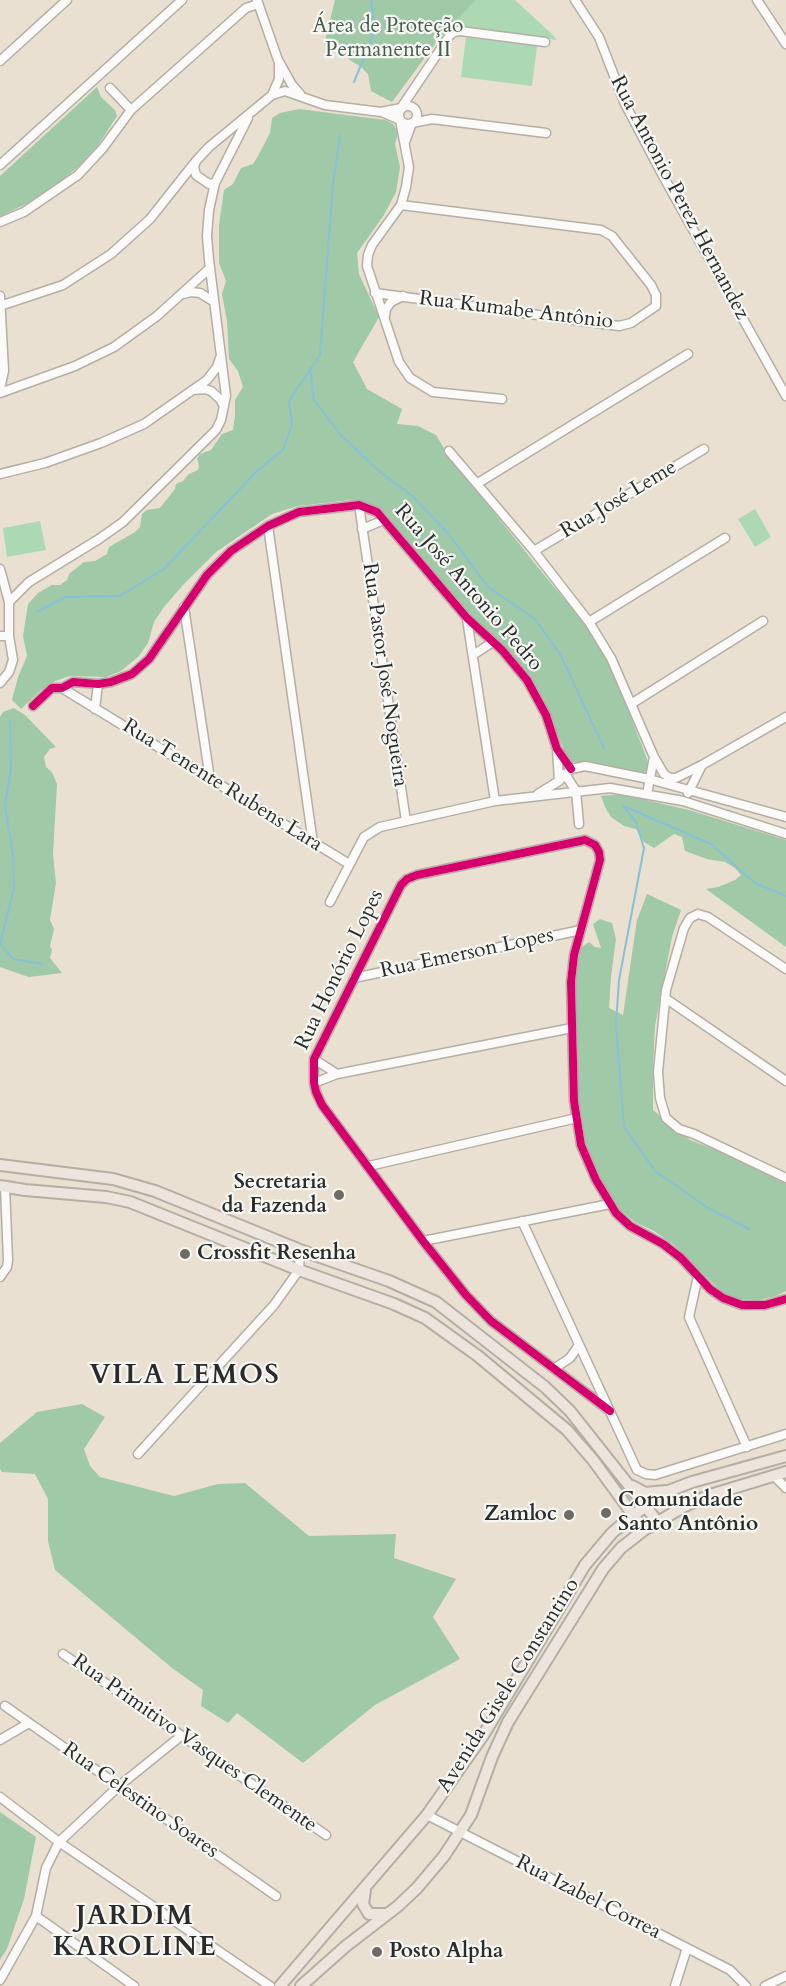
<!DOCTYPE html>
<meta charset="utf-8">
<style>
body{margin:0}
canvas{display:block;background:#e9e0d2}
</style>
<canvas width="786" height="1986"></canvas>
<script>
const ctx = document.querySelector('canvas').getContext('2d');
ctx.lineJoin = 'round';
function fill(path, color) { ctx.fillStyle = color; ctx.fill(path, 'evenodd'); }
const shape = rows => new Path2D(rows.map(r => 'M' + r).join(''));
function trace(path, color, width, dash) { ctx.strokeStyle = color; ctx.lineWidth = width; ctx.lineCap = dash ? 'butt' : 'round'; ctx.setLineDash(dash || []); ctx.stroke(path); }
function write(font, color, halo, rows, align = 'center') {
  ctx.font = font + ' Cardo,serif'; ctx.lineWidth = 4.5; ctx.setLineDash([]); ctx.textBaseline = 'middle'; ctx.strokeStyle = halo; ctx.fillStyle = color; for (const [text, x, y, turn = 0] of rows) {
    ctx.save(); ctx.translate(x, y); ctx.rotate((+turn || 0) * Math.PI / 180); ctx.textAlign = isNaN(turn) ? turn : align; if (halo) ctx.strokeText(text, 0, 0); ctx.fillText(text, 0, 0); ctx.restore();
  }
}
const green = shape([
 [476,0,515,0,553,35,557,40,452,25],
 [466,37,537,46,532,86,461,77],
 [755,509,771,537,755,547,738,519],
 [40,521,46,550,7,557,3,528]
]);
const forest = shape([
 [335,0,476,0,438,40,392,102,371,91,368,74,361,67,324,44],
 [97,87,101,97,115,110,117,116,99,144,78,167,57,184,35,200,0,216,0,176],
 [299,109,386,120,393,124,397,130,398,134,395,144,400,167,396,192,384,215,357,253,359,274,379,317,353,362,367,389,402,409,397,424,418,426,436,435,448,455,549,581,580,617,609,661,644,751,648,762,648,773,641,776,592,763,569,762,550,715,517,662,495,637,470,614,378,508,369,503,350,500,298,506,272,514,216,552,183,585,164,607,154,622,148,643,139,656,121,671,106,677,70,676,55,681,41,690,21,709,12,700,18,677,27,656,23,636,28,604,38,593,52,585,60,585,67,580,69,574,84,562,95,561,107,554,109,547,135,532,140,527,142,514,147,510,160,508,175,489,176,484,183,481,189,474,198,470,199,465,197,459,200,454,211,450,222,434,233,430,235,416,235,400,243,387,238,371,229,359,227,321,222,294,226,281,219,263,219,225,224,190,233,184,241,168,253,164,258,156,270,133,272,118,280,113],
 [14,708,25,715,56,747,50,749,44,757,46,767,52,772,57,784,53,854,56,883,50,920,54,929,50,946,52,950,50,958,62,973,29,977,0,967,0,717,3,712],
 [620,794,689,810,786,840,786,947,706,889,718,887,735,880,741,875,735,868,725,862,707,859,685,851,682,837,674,834,654,848,644,842,636,829,624,826,611,817,605,807,601,796],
 [647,894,681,910,672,937,655,1026,653,1070,653,1110,690,1140,716,1150,786,1184,786,1291,776,1296,758,1300,741,1299,722,1292,674,1245,654,1231,635,1222,618,1208,603,1185,584,1143,578,1103,575,1047,575,973,579,949,589,942,595,947,601,948,593,924,600,919,612,923,616,939,611,977,609,1008,623,1015,637,920],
 [82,1404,105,1417,84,1449,90,1466,100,1477,174,1496,218,1484,245,1483,309,1536,396,1534,394,1558,456,1579,433,1617,460,1659,375,1705,303,1763,237,1713,228,1723,201,1706,203,1690,172,1668,55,1570,48,1541,48,1499,35,1474,2,1472,0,1469,0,1443,37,1412],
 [0,1812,36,1837,24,1899,7,1949,0,1960]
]);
const stream = shape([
 [354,82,375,31,371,0],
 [310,368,314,400,341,435,380,472,411,495,448,533,488,587,535,619,561,656,604,748],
 [37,612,66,597,120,596,164,569,257,471,283,450,292,424,289,401,320,355,333,184,340,135],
 [10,721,11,767,5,806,13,855,14,888,0,944,13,959,42,964],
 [623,806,636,822,644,848,619,980,616,1024,624,1127,655,1171,708,1208,749,1229],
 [626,807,711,844,755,883,786,896]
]);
const minor = shape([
 [257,0,278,60,292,85,300,94],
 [575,0,599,37,625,104,662,174,786,396],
 [757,0,786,44],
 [0,61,67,0],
 [110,88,131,110],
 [272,95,279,79,279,64],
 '399 115a9 9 0 1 1 18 0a9 9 0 1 1-18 0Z',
 [382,112,400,120,409,167,406,187,401,205,372,245,368,255,367,266,399,362,410,378,433,392,502,399],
 [405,142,412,123,432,119,546,133],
 [196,161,194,167,196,175,209,184,215,183],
 [0,165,182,0],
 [0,222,24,212,78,175,103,148,131,110,246,8,258,4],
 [375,293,619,326,631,323,656,306,656,295,651,285,612,236,601,230,401,205],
 [183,294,191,292,200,293,213,301],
 [0,296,4,371,0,389],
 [0,306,63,285,111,254,150,219,196,161,209,147,272,95,285,91,325,105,381,112,401,108,450,35,454,32,460,31,545,42],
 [385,316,386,309,391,302,403,296],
 [194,390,205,389,211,391,220,399,224,406],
 [0,393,75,366,114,347,157,316,210,268],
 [449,451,534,551,589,622,611,658,654,757,647,794],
 [0,474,45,463,101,443,144,424,207,380,217,367,220,358],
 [478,483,688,354],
 [359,505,406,821],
 [268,526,313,843],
 [362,529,384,520],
 [534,551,704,449],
 [0,569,9,602,9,636,13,660,9,672,0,683],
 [9,602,29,582,99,539,123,522,216,430,221,420,226,396,209,260,207,236,209,210,215,183,248,118],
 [184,607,210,779],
 [467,619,495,801],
 [589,622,725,538],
 [0,636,9,636],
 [473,655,493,642],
 [62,688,349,864],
 [631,704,763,621],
 [33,706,52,688,62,688,73,682,98,684,111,682,132,674,149,659,207,575,231,551,268,526,299,512,359,505,377,512,467,618,502,650,527,680,546,715,557,749,571,769],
 [95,709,98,684],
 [557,749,559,781],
 [654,757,664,774,670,778,676,778,702,765],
 [565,774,576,791,579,824],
 [688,793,702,765,786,717],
 [538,794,559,781,571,769,585,766,649,779,786,817],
 [330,902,364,837,380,827,495,801,610,788,683,801,786,834],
 [786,969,708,917,698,914,690,918,684,928,666,990,658,1072,660,1098,666,1118,679,1129,694,1134,786,1178],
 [354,978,581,930],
 [665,998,786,1081],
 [314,1059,337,1074],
 [314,1083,337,1074,572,1028],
 [369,1166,577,1118],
 [522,1221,637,1470,646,1474,655,1475,786,1434],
 [423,1241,610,1204],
 [698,1276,689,1317,747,1447],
 [0,1277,7,1267,8,1260,5,1187],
 [555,1368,570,1358,579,1345],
 [610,1411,491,1321,466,1295,423,1241,322,1105,316,1092,314,1083,314,1059,401,885,407,879,417,875,585,840,595,845,599,852,600,860,574,955,571,982,574,1101,581,1145,596,1180,616,1213,630,1226,663,1244,681,1258,710,1289,723,1298,742,1305,765,1305,786,1299],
 [138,1454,274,1305,299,1270,300,1250],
 [774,1476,786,1488],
 [63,1654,326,1835],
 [5,1706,276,1896],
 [0,1740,29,1723],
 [0,1797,59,1842,270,1986],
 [427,1815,730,1970,746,1986],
 [36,1916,134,1986],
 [0,1980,36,1916,46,1868,59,1842,119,1786,181,1736],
 [675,1986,687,1948],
 [765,1986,786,1976]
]);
const major = shape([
 [0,1165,113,1179,155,1191,300,1250,389,1281,436,1302,545,1387,570,1411,657,1521],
 [0,1186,25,1190,106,1197,130,1202,299,1270,394,1304,425,1318,478,1356,567,1430,593,1460,644,1530],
 [632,1486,645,1493,666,1491],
 [365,1890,363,1904,369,1914,387,1914],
 [280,1986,427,1815,484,1734,585,1565,612,1533,633,1515,671,1490,692,1482,786,1456],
 [301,1986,346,1946,398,1906,417,1888,444,1856,471,1815,492,1757,508,1722,603,1569,621,1548,644,1530,685,1506,710,1495,786,1472]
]);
const cycleway = shape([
 [33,706,52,688,62,688,73,682,98,684,111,682,132,674,149,659,207,575,231,551,268,526,299,512,359,505,377,512,467,618,502,650,527,680,546,715,557,749,571,769],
 [610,1411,491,1321,466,1295,423,1241,322,1105,316,1092,314,1083,314,1059,401,885,407,879,417,875,585,840,595,845,599,852,600,860,574,955,571,982,574,1101,581,1145,596,1180,616,1213,630,1226,663,1244,681,1258,710,1289,723,1298,742,1305,765,1305,786,1299]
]);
const markers = [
 [339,1195,6,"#6e6a65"],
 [185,1254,6,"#6e6a65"],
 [606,1513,6,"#6e6a65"],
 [569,1515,6,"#6e6a65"],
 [377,1952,6,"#6e6a65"]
];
const parkNames = [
 ["Área de Proteção",388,27],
 ["Permanente II",388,51]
];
const streetNames = [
 ["Rua Antonio Perez Hernandez",679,198,62],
 ["Rua Kumabe Antônio",516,311,7],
 ["Rua José Leme",619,500,-31],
 ["Rua José Antonio Pedro",468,588,49],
 ["Rua Pastor José Nogueira",384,675,82],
 ["Rua Tenente Rubens Lara",222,786,32],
 ["Rua Emerson Lopes",467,954,-12],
 ["Rua Honório Lopes",340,970,-64],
 ["Avenida Gisele Constantino",509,1686,-58],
 ["Rua Primitivo Vasques Clemente",194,1744,35],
 ["Rua Celestino Soares",140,1801,35],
 ["Rua Izabel Correa",588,1898,27]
];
const poiNames = [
 ["Secretaria",327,1183,"right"],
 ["da Fazenda",327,1207,"right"],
 ["Crossfit Resenha",197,1254],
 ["Comunidade",618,1501],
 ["Santo Antônio",618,1525],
 ["Zamloc",557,1515,"right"],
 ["Posto Alpha",389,1952]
];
const districtNames = [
 ["VILA LEMOS",185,1377],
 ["JARDIM",135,1918],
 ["KAROLINE",135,1949]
];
fill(green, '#acd9b4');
fill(forest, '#a0c9a7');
trace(stream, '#88c0d8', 2);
trace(minor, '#b4aea5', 11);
trace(major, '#b4aea5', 14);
trace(minor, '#fcfaf8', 8);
trace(major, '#ede5dd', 10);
trace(cycleway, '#d6006c', 8);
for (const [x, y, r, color] of markers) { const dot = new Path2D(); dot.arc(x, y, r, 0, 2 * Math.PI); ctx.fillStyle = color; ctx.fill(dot); trace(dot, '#f6f6f2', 2); }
write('21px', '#435e4d', '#f6f6f2', parkNames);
write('21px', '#2b2b2b', '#f6f6f2', streetNames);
write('bold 21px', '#2b2b2b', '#f6f6f2', poiNames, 'left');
ctx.letterSpacing = '1.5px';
write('bold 27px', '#2b2b2b', '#f6f6f2', districtNames);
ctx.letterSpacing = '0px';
</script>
